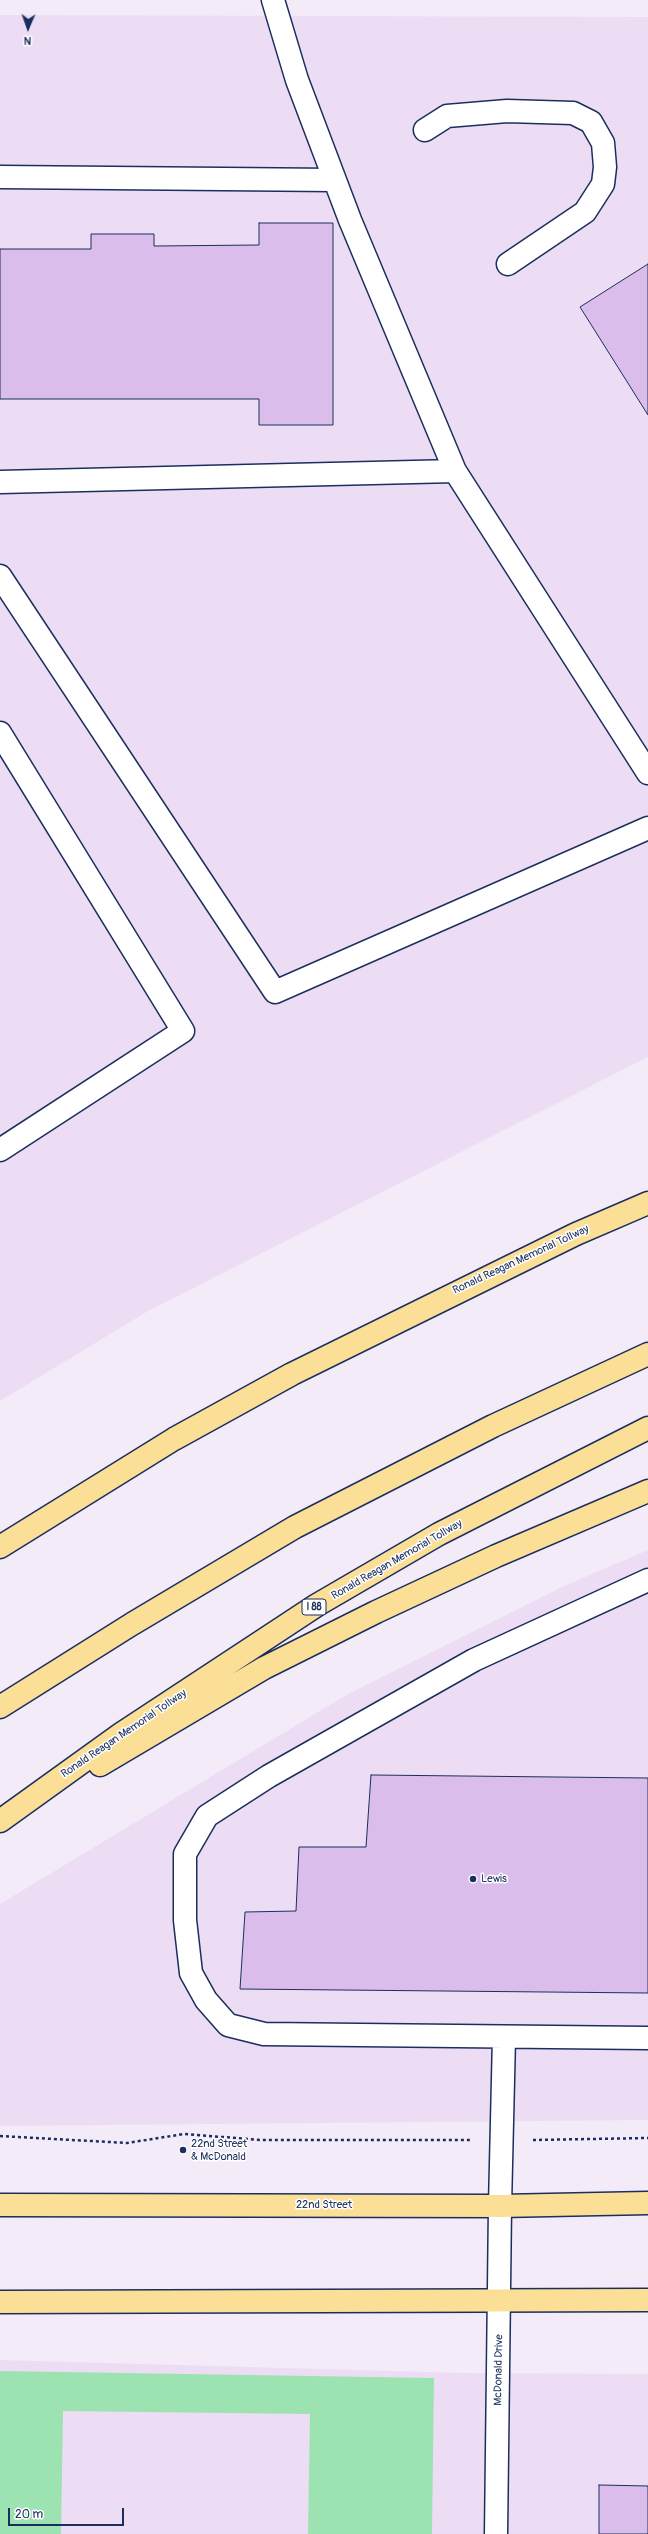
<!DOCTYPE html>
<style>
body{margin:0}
#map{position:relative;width:648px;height:2534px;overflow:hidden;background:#f4ebf9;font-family:Pangolin,sans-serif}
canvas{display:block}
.north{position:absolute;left:8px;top:8px;width:40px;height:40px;-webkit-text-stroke:3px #fff;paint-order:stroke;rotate:182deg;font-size:11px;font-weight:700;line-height:16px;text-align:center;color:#1b2f5e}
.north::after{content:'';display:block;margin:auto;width:14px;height:18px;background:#1b2f5e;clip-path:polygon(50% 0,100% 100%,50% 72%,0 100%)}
.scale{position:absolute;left:8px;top:2508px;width:116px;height:18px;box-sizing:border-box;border:2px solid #1b2f5e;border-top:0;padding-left:5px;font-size:12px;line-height:14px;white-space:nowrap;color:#1b2f5e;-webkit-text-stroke:3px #fff;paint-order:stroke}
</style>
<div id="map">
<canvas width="648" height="2534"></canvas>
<div class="north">N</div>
<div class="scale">20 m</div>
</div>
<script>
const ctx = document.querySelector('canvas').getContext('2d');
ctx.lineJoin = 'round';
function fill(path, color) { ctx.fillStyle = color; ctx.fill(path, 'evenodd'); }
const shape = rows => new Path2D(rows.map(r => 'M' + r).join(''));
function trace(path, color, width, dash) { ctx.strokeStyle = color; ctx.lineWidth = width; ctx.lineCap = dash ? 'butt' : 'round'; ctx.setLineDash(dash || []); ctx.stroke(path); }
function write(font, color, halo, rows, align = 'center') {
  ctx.font = font + ' Pangolin,sans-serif'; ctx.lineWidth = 3; ctx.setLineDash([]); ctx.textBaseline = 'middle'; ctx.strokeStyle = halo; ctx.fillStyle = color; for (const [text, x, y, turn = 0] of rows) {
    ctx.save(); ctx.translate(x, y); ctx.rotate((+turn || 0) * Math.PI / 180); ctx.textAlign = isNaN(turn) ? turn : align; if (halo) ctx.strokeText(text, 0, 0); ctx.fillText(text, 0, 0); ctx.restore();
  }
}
const built = shape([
 [0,15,648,17,648,1057,148,1311,0,1401],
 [648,1550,648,2120,0,2126,0,1904,348,1694,562,1587],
 [0,2360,464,2373,648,2374,648,2534,0,2534]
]);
const green = shape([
 [0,2371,434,2378,432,2534,308,2534,310,2414,63,2411,61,2534,0,2534]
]);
const building = shape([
 [259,223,333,223,333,425,259,425,259,399,0,399,0,249,91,249,91,234,154,234,154,246,259,245,259,223],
 [648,264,648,415,580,307,648,264],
 [371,1775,648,1778,648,1993,240,1989,245,1912,296,1911,299,1847,366,1847,371,1775],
 [599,2485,648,2486,648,2534,599,2534,599,2485]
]);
const path = shape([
 [0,2136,127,2143,184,2134,261,2140,470,2140],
 [533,2140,648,2138]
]);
const lane = shape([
 [425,130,447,116,507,111,573,113,591,122,603,143,605,167,603,184,585,212,508,264],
 [0,177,334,180],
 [455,471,648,773],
 [0,482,455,471,350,220,297,80,273,0],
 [0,576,275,992,648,828],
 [0,733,183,1031,0,1150],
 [648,1580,474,1660,269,1776,207,1816,185,1854,185,1920,191,1973,206,2000,228,2025,264,2034,648,2038],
 [500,2206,504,2037]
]);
const street = shape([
 [496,2534,500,2206]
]);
const primary = shape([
 [0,2205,500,2206,648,2203],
 [0,2302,648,2300]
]);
const highway = shape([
 [0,1547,174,1439,292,1374,576,1234,648,1203],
 [0,1707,132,1624,295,1527,493,1426,648,1354],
 [100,1765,264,1668,376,1612,496,1556,648,1491],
 [0,1821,121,1734,317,1605,439,1534,648,1428]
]);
const markers = [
 [473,1879,4,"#1b2f5e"],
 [183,2150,4,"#1b2f5e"]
];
const shields = [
 [314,1607,24]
];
const shieldNames = [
 ["I 88",314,1607]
];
const streetNames = [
 ["Ronald Reagan Memorial Tollway",521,1260,-25],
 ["Ronald Reagan Memorial Tollway",397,1560,-30],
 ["Ronald Reagan Memorial Tollway",124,1734,-34],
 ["22nd Street",324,2205],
 ["McDonald Drive",499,2370,-89]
];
const poiNames = [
 ["Lewis",481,1879],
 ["22nd Street",191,2144],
 ["& McDonald",191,2157]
];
fill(built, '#ecddf5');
fill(green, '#9ce3b1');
fill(building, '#dabdeb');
trace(building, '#1b2f5e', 1);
trace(lane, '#1b2f5e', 25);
trace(street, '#1b2f5e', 25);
trace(primary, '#1b2f5e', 25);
trace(highway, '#1b2f5e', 25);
trace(path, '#1b2f5e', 2.5, [3, 3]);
trace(lane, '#fff', 22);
trace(street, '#fff', 22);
trace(primary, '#fbdf96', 22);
trace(highway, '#fbdf96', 22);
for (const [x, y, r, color] of markers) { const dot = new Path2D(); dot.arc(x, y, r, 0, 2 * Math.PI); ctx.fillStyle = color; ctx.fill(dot); trace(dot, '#fff', 1.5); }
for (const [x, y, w] of shields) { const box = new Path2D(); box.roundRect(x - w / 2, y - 8, w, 16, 3); ctx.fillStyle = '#fff'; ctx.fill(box); trace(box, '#1b2f5e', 1); }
write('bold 10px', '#1b2f5e', null, shieldNames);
write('11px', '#1b2f5e', '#fff', streetNames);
write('11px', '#1b2f5e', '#fff', poiNames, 'left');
</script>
